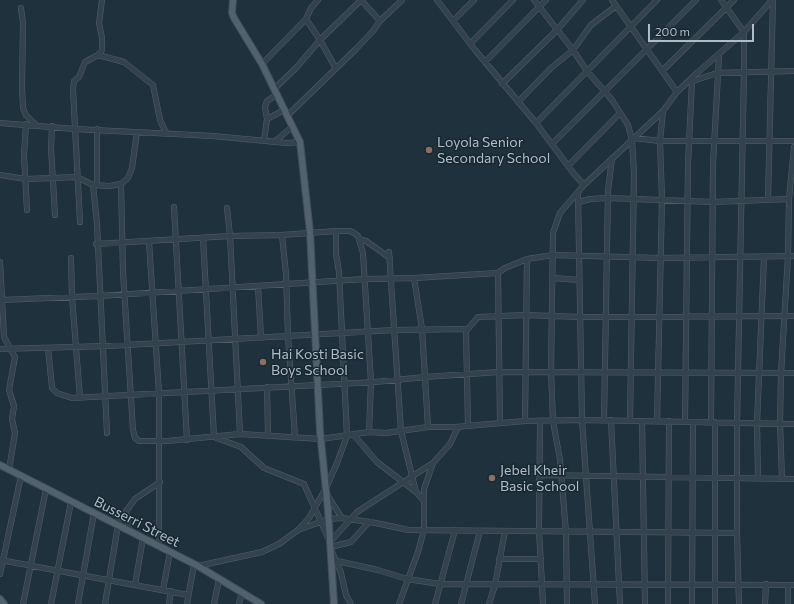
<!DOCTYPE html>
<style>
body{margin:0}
#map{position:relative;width:794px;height:604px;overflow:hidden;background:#1f313c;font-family:Commissioner,sans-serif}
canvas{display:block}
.scale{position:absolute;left:648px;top:24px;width:106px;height:18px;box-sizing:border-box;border:2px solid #aebdc8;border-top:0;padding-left:5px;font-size:12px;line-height:14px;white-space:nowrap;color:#aebdc8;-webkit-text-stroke:3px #192731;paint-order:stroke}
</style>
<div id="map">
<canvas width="794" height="604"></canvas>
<div class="scale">200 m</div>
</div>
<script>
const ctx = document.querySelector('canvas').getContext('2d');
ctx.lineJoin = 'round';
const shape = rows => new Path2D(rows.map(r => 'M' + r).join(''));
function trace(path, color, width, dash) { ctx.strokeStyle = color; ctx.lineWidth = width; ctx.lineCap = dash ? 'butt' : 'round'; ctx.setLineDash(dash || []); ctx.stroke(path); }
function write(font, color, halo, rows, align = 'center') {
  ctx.font = font + ' Commissioner,sans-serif'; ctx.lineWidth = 3; ctx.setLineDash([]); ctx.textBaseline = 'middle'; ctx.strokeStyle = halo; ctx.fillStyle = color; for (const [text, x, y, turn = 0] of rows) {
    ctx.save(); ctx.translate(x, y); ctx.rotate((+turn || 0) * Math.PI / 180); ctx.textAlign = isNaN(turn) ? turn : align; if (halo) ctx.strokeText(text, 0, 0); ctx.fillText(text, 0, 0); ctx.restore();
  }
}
const minor = shape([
 [361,0,380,21],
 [437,0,475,50,536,123,574,174,584,185,663,111,677,92,697,73,744,32,772,0],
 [534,0,573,50,587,71,612,100,628,125,632,140,634,173,630,421],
 [612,0,677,92],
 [721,0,744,32,744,71,737,423,737,533],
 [21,8,23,23,22,88,23,108,26,115,36,125],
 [306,19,320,40,335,67],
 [453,21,474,0],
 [470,44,513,0],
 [98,55,124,62,153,85,160,120,166,133],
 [485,62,546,0],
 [262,64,306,19,311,8,318,0],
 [663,70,734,0],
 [690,82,717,73,794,71],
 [502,84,556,31,583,0],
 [274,89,296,68,320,40,361,0],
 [518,102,551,68,573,50,591,25,616,6],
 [287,116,356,49,373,31,380,21,402,0],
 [267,119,284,110],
 [0,123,75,129,213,136,287,143,300,142],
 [536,123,657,0],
 [26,124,24,155,27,210],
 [52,126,51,148,55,215],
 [634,138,660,141,794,141],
 [264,141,267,119,265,107,267,101,276,95],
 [274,142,292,127],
 [552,144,696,0],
 [568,166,620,113],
 [0,175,26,179,77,177,93,185,109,186,121,184,128,178,132,168,137,132],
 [121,184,123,272,133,430,135,438,139,441,167,441,240,434,321,439,369,432,386,433,428,427,455,427,525,421,582,420,794,424],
 [93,185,97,224,107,433],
 [97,185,97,129],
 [578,194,582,420,595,604],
 [768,199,773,0],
 [579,202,590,199,607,198,713,202,789,199],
 [174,207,187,440],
 [227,208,230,236,240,434],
 [80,222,73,89,74,81,79,77,85,62,98,55,102,50,102,38,99,23,102,0],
 [282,235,286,274,288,336,295,437],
 [203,238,214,437,241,447,264,468,304,484,330,542,357,512,433,463,450,444,458,427],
 [359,239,366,241,390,258],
 [149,242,159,393,159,547],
 [96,244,230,236,282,235,336,231,350,231,354,233,358,236,363,253,371,382,369,432],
 [389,252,401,431,416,492],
 [71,258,72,297,80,398],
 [0,262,4,337,15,357,9,390,14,406,12,419,15,433,9,470],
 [414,278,422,329,428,427],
 [553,278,579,280],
 [258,286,261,338],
 [0,300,99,296,365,279,414,278,498,273],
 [48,348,52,388,57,393,72,398,375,382,425,377,499,372,794,373],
 [0,349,108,346,395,330,467,329],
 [267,387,268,435],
 [604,420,608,191,612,158],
 [611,420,620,604],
 [525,421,527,259,553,255,660,258,794,256],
 [540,421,539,530,543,604],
 [642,421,645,604],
 [657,421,662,199,660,141,663,111],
 [500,422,498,273,505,268,527,259],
 [685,422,688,164,692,81],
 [711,422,713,164,719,56],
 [468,425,466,331,478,317,526,315,580,317,794,316],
 [353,434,377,462,416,492,424,501],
 [539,475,794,479],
 [758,479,757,423,764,257],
 [782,479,780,423,781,373,788,256,789,199,794,147],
 [327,495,342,518],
 [126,512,130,532],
 [116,525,135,499,160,482],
 [298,530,329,519,342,518,376,523,408,530,737,533,739,604],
 [499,559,541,559],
 [0,560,188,595],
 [337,561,378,570,407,579,440,584,794,585],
 [198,566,262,552,279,544,298,530,309,518,326,488,337,463,347,436,339,272,336,254,336,231],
 [0,574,21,476],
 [135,585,143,538],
 [788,585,788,604],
 [163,590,170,552],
 [23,604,46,489],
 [51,604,71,502],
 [78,604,94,513],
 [105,604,118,525],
 [169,604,171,591],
 [187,604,194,564],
 [214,604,219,579],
 [239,604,242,592],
 [351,604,346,595,341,573,330,547,351,542,369,522],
 [399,604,418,552,424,530,424,489,433,463],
 [435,604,455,530],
 [461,604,480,531],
 [489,604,495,585,505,531],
 [567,604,566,533,560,460,553,421,551,372,553,233,560,213,584,185],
 [668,604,669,421],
 [692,604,693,422],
 [715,604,715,422],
 [765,604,766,584]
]);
const major = shape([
 [233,0,232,13,234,18,262,64,300,142,310,232,320,431,328,510,334,604],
 [0,465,198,566,261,604],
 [0,599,4,604]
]);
const markers = [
 [429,150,4,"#8d6e63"],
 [263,362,4,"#8d6e63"],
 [492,478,4,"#8d6e63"]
];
const poiNames = [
 ["Loyola Senior",437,142],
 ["Secondary School",437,158],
 ["Hai Kosti Basic",271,354],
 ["Boys School",271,370],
 ["Jebel Kheir",500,470],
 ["Basic School",500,486]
];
const streetNames = [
 ["Busserri Street",137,522,27]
];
trace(minor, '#51606a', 6);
trace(major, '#404e58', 8);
trace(minor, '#33424c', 5);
trace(major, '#51616d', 6);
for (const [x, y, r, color] of markers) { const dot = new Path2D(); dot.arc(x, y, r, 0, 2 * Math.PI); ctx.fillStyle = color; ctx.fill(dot); trace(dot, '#192731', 1.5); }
write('14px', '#aebdc8', '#192731', poiNames, 'left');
write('14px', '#aebdc8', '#192731', streetNames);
</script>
